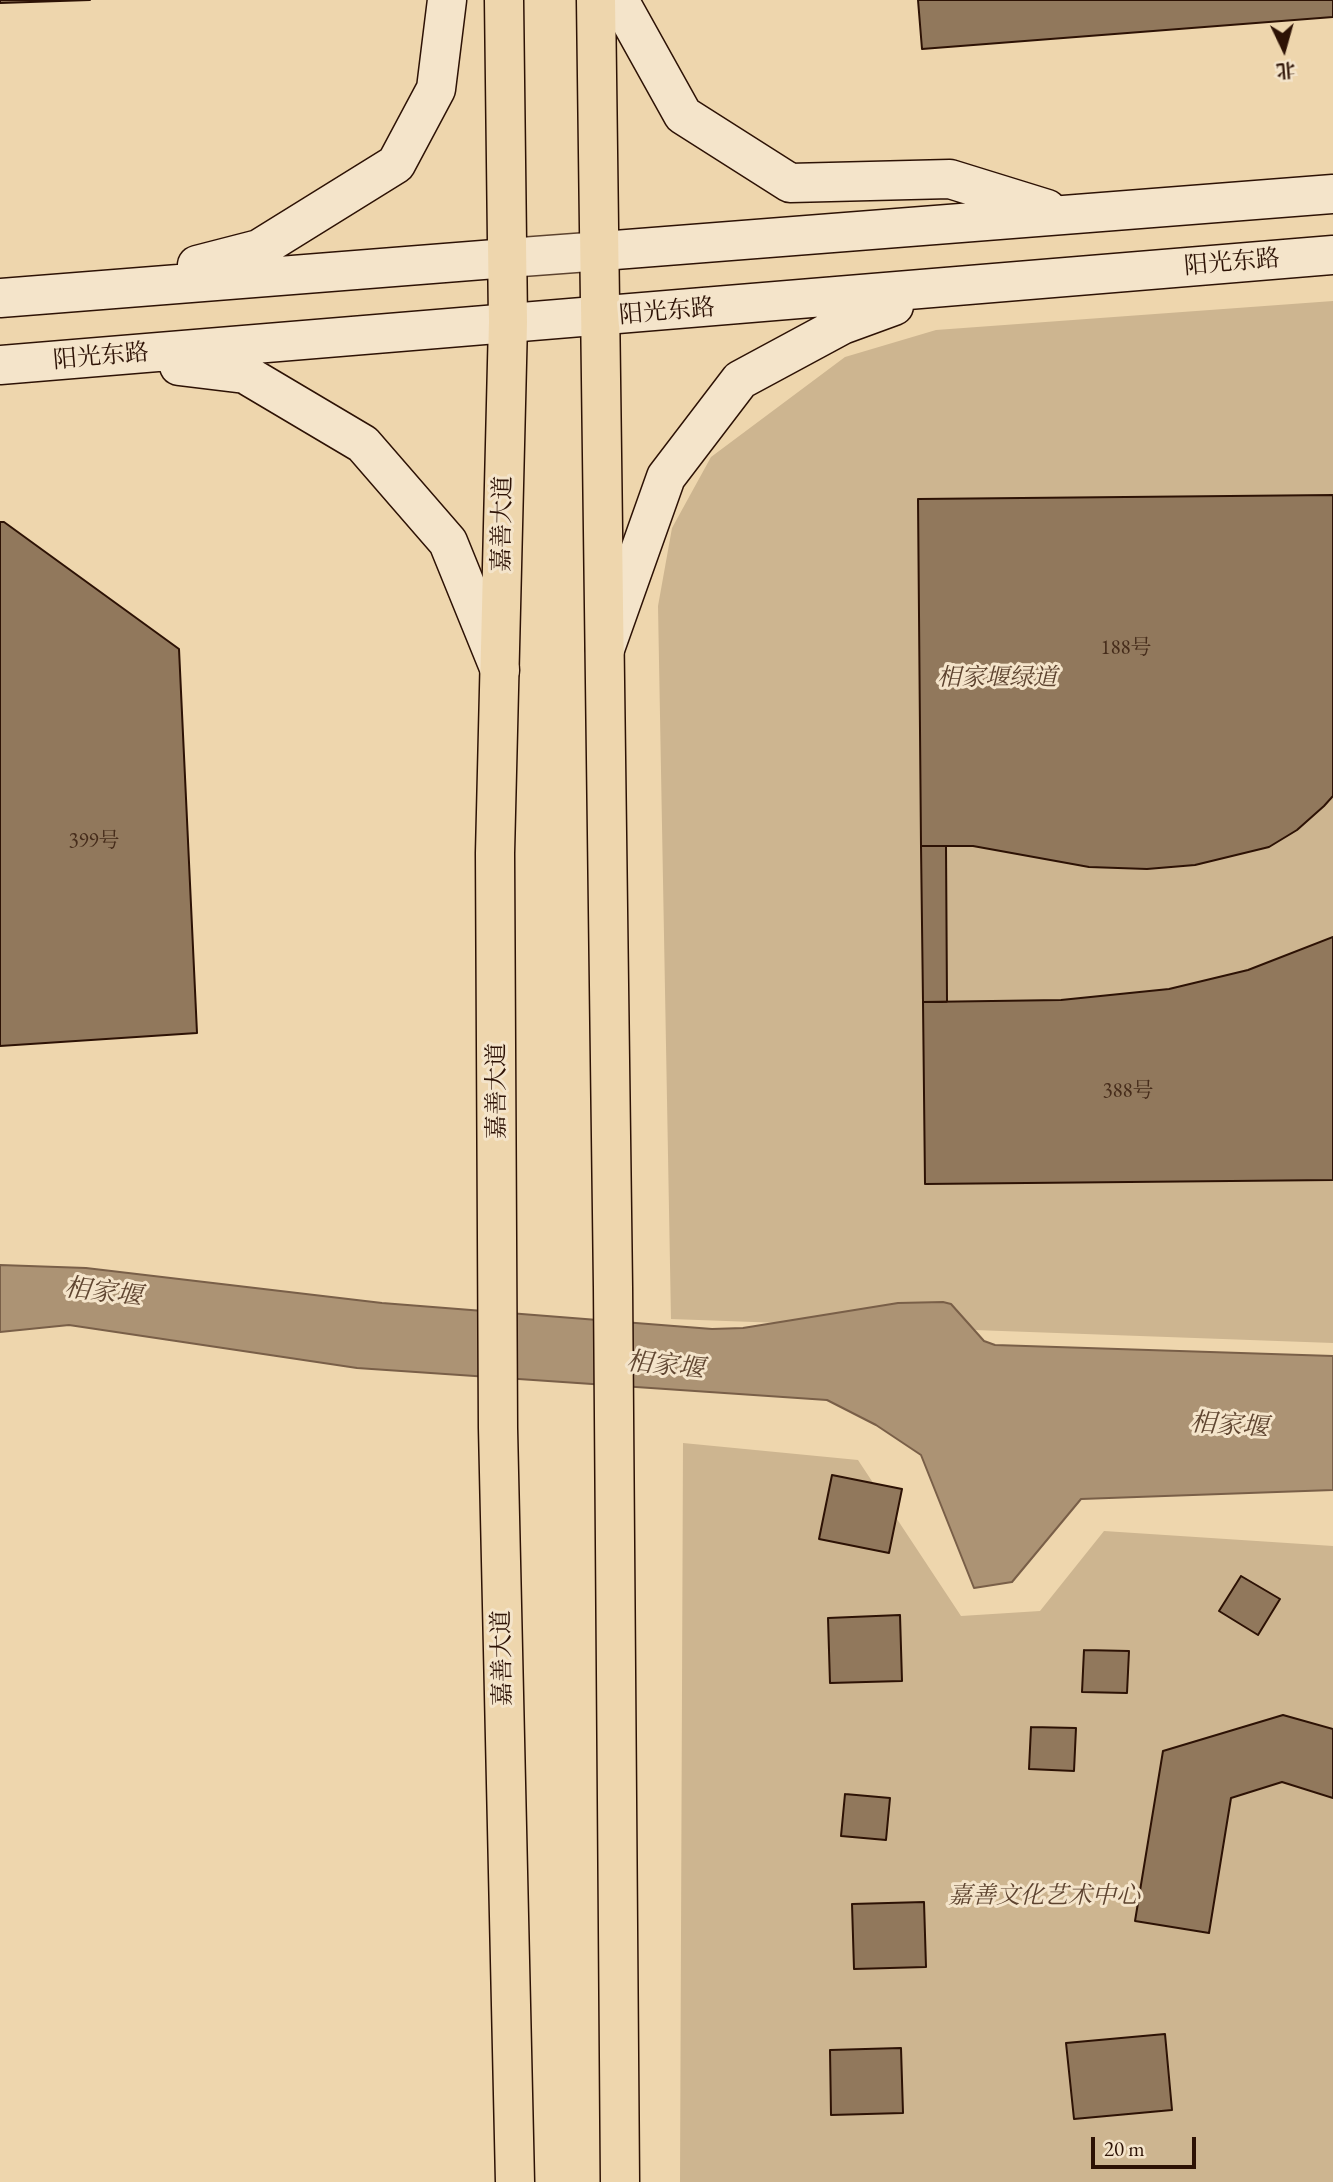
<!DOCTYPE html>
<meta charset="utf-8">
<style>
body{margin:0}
#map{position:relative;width:1333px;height:2182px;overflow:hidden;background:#eed6ad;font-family:"EB Garamond","Noto Serif SC",serif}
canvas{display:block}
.north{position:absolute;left:1249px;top:14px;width:70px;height:70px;-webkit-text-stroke:5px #f4e4ca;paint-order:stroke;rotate:175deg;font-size:19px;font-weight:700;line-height:28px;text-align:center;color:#2d1205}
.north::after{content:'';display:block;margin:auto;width:24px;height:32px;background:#2d1205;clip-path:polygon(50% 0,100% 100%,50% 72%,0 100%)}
.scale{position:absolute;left:1091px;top:2137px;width:105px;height:32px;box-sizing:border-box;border:4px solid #2d1205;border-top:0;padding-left:9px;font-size:21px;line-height:24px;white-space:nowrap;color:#2d1205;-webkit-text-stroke:5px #f4e4ca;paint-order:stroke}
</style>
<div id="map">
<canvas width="1333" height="2182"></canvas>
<div class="north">北</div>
<div class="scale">20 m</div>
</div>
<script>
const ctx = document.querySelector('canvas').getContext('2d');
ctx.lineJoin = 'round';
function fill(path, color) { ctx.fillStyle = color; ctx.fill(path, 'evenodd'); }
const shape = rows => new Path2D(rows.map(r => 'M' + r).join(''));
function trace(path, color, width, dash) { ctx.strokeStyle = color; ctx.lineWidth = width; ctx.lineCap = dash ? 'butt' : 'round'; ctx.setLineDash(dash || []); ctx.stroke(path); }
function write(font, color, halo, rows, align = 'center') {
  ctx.font = font + ' "EB Garamond","Noto Serif SC",serif'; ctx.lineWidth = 6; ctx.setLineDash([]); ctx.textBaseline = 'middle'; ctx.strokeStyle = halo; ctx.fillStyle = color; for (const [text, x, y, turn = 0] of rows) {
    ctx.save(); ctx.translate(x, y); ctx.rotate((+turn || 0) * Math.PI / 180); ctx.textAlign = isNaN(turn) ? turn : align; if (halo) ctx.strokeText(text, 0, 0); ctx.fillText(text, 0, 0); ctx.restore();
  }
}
const green = shape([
 [1333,301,1333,1343,671,1319,658,606,672,528,711,457,845,357,936,330],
 [683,1443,858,1460,961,1616,1040,1611,1104,1531,1333,1546,1333,2182,680,2182]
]);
const water = shape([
 [0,1265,86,1268,382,1303,712,1329,743,1328,898,1303,943,1302,951,1304,984,1341,995,1345,1333,1356,1333,1490,1081,1499,1012,1582,974,1588,921,1455,876,1425,827,1400,357,1368,69,1325,0,1332,0,1265]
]);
const building = shape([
 [0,0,90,0,0,3,0,0],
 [918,0,1333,0,1333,17,922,49,918,0],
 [1333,495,1333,796,1324,806,1297,830,1269,847,1195,865,1147,869,1089,867,973,846,921,846,918,499,1333,495],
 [0,522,4,522,179,649,197,1033,0,1046,0,522],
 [921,846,946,846,947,1002,923,1002,921,846],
 [1333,937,1333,1180,925,1184,923,1002,1061,1000,1169,989,1248,970,1333,937],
 [832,1475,902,1489,889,1553,819,1539,832,1475],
 [1241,1576,1280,1599,1258,1635,1219,1611,1241,1576],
 [900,1615,902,1681,830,1683,828,1618,900,1615],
 [1084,1650,1129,1651,1127,1693,1082,1692,1084,1650],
 [1283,1715,1333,1729,1333,1798,1282,1782,1231,1798,1209,1933,1135,1921,1163,1751,1283,1715],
 [1031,1727,1076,1728,1074,1771,1029,1769,1031,1727],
 [845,1794,890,1798,886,1840,841,1836,845,1794],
 [924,1902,926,1967,854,1969,852,1904,924,1902],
 [1165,2034,1172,2110,1074,2119,1066,2043,1165,2034],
 [901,2048,903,2113,831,2115,830,2050,901,2048]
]);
const tertiary = shape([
 [508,258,602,251]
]);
const secondary = shape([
 [619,0,683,115,790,183,950,179,1047,209],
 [602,251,1333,194],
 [197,265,259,249,396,164,436,89,447,0],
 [0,298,508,258],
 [0,365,1333,255],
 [179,366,245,374,363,444,448,542,500,670],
 [605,649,666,477,740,380,842,325,894,306]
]);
const primary = shape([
 [504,0,508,322,495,853,498,1428,515,2182],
 [596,0,613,1287,620,2182]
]);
const numberNames = [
 ["188号",1126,648],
 ["399号",94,841],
 ["388号",1128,1091]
];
const streetNames = [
 ["阳光东路",1232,263,-5],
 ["阳光东路",667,312,-5],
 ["阳光东路",101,357,-5],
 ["嘉善大道",503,524,-89],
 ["嘉善大道",497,1091,-90],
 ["嘉善大道",503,1658,-91]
];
const parkNames = [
 ["相家堰绿道",997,678],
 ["嘉善文化艺术中心",1044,1896]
];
const waterNames = [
 ["相家堰",103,1293,7],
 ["相家堰",665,1366,6],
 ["相家堰",1229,1426,4]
];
fill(green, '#cdb590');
fill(water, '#ac9374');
trace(water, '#795f48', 2);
fill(building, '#91785c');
trace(building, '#2d1205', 2);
trace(tertiary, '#5d432f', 41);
trace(secondary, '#2d1205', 41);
trace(primary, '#2d1205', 41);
trace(tertiary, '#f4e4ca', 38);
trace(secondary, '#f4e4ca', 38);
trace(primary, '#eed6ad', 38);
write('21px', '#462c1b', null, numberNames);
write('24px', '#2d1205', '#f4e4ca', streetNames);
write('italic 24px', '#5d432f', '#f4e4ca', parkNames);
write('italic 26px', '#604631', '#f4e4ca', waterNames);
</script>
